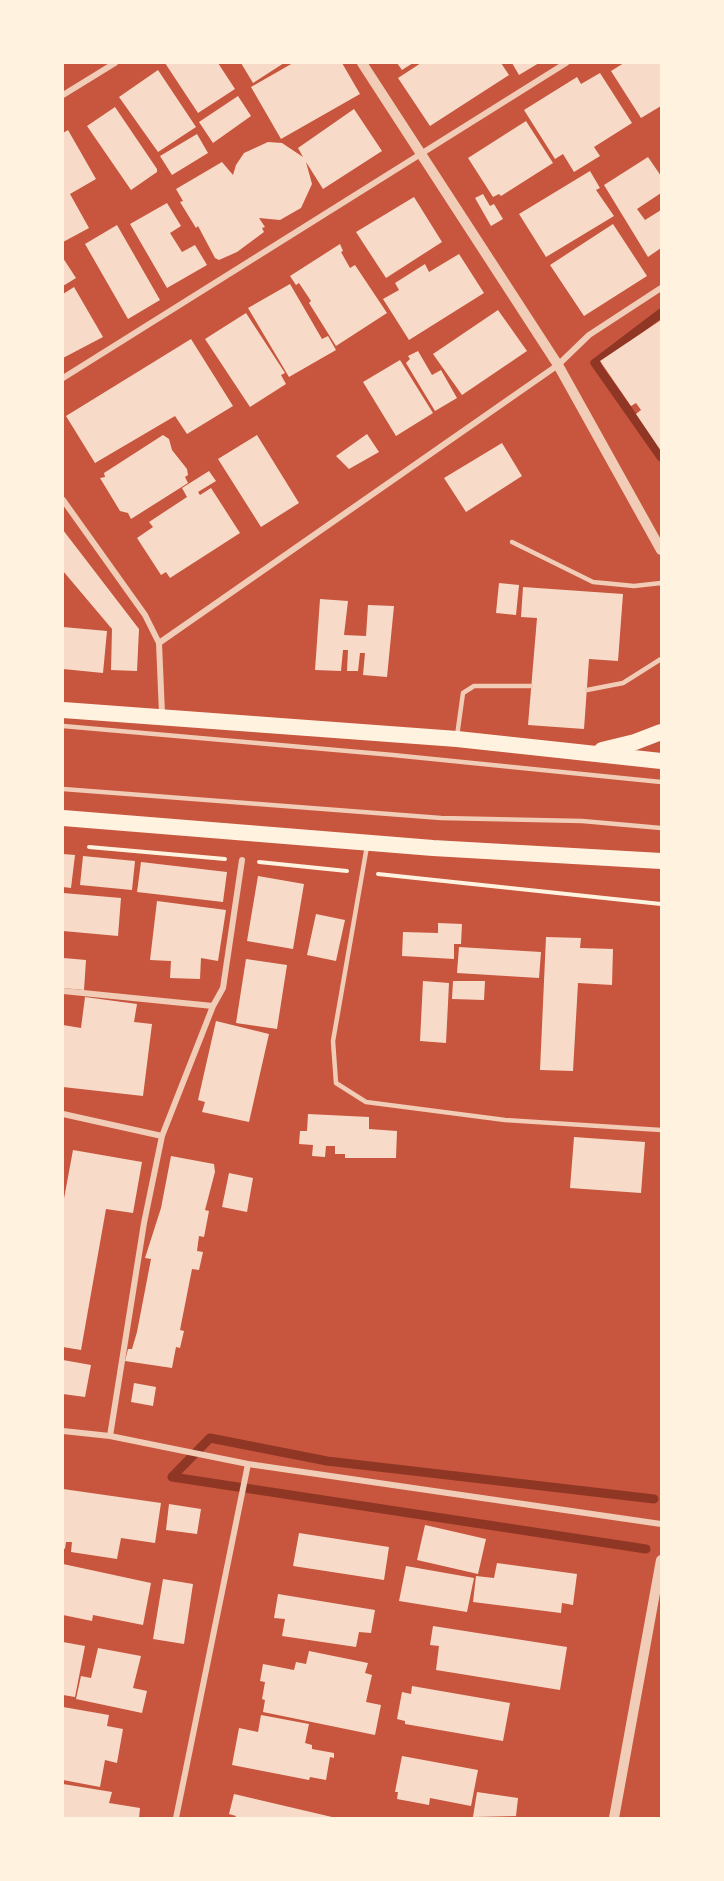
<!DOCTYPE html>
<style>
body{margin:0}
#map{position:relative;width:724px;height:1881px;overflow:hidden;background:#c8553d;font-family:Barlow,sans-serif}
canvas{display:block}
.frame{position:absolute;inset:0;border:64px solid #fff3e0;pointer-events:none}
</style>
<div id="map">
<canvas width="724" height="1881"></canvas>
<div class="frame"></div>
</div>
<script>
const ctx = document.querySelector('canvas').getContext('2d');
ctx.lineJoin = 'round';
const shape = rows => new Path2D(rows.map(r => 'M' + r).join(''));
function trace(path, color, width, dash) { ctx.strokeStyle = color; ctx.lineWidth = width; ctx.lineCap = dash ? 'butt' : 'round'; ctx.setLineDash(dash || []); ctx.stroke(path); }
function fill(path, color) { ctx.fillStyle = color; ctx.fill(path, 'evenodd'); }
const stream = shape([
 [661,313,595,363,661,457],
 [646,1549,172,1477,210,1438,327,1461,654,1499]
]);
const building = shape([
 [165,63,218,63,235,89,198,113],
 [241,63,284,63,253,83],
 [293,63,342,63,360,94,281,139,251,87],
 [397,63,413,63,402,70],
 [421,63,501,63,509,75,430,126,398,78],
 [512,63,539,63,519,75],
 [624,63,661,63,661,106,641,118,611,71],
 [158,70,196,127,158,152,119,97],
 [600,73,632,123,594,147,600,156,574,172,563,154,555,159,524,110,577,77,581,84],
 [238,96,251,116,213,143,199,122],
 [115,107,157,169,157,172,131,190,87,126],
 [354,109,382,151,323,189,306,162,312,184,301,208,280,220,259,218,265,227,262,228,264,232,237,252,219,260,215,258,198,226,196,228,180,202,183,201,176,189,222,162,233,175,236,165,244,153,268,142,282,143,303,157,298,148],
 [526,121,553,163,501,196,499,194,493,197,468,158],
 [68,130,96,179,70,194,89,228,63,242,63,133],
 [197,134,208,153,172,175,160,156],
 [648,157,661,176,661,193,637,209,645,220,661,210,661,248,648,257,604,185],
 [590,171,600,188,596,190,614,216,546,257,519,214],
 [483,194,490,206,494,204,503,219,491,226,475,198],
 [414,197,442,242,386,278,356,232],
 [167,203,181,226,170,233,182,252,195,245,207,265,167,288,130,224],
 [613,224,647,276,584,316,550,265],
 [117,225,160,300,128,319,85,244],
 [340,244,343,251,341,252,350,268,355,265,387,313,336,346,309,303,311,301,299,283,296,285,290,276],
 [459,254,484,293,409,340,383,299,399,290,395,283,425,264,429,272],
 [63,258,76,278,63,286],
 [290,284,322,339,328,336,336,350,289,377,248,308],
 [74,287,103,337,63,358,63,294],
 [498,310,527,351,462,395,433,354],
 [246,313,285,373,281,375,286,384,250,407,205,339],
 [661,320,661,451,636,414,641,410,636,403,631,406,600,361],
 [191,339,233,406,187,434,175,416,95,463,66,416],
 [418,351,432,375,441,370,457,398,435,411,406,363,410,359,408,356],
 [400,360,433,413,396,436,363,382],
 [367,434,379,452,349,469,336,456],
 [163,435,169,439,172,450,187,469,188,475,185,477,188,483,131,519,128,513,120,511,100,478,105,477,104,473],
 [257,435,299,503,261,527,218,459],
 [502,443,522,476,466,512,444,478],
 [209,471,216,481,198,492,200,495,211,488,240,533,170,578,166,572,161,575,137,538,153,527,149,522,187,497,182,488],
 [63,530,139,629,137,671,111,670,112,629,63,571],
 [499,583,519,585,516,615,496,613],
 [523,587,623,594,618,661,589,659,584,729,528,725,537,618,521,617],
 [320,599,348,601,344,635,366,636,368,605,394,606,387,677,363,675,365,653,360,653,358,671,347,671,348,650,343,650,341,671,315,670],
 [63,627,107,631,103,673,63,669],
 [63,854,75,855,71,888,63,887],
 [83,856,135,861,132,890,80,885],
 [141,862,227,872,223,902,137,892],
 [258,876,304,884,293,949,247,941],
 [63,893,121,898,118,936,63,931],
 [157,901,226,910,218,961,201,958,200,979,170,978,171,961,150,960],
 [316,914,345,920,336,961,307,955],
 [438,923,462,924,461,944,454,944,454,959,402,956,403,932,438,933],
 [546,937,581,938,580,948,613,949,612,985,578,983,573,1071,540,1070],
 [459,947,541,952,539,978,457,973],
 [63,958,86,960,84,990,63,988],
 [246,959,287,965,277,1029,236,1023],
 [423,981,449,983,446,1043,420,1041],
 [453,981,485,981,484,1000,452,999],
 [85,997,137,1004,134,1022,152,1024,143,1096,63,1087,63,1025,81,1028],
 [216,1021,269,1034,249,1122,202,1112,205,1102,198,1100],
 [308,1114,369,1117,369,1129,397,1131,396,1158,345,1158,345,1154,335,1154,335,1146,326,1146,325,1157,312,1156,313,1145,299,1144,300,1131,307,1131],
 [574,1137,645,1142,641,1193,570,1188],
 [73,1150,142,1162,133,1213,106,1209,81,1350,63,1347,63,1204],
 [171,1156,214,1164,215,1172,205,1210,209,1211,204,1237,199,1236,197,1251,203,1252,199,1270,192,1269,180,1330,184,1331,180,1348,176,1347,172,1368,125,1361,128,1349,132,1349,137,1332,151,1259,145,1258,161,1208],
 [229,1173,253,1178,247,1212,222,1207],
 [63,1360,91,1365,85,1397,63,1394],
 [134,1383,156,1387,153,1406,131,1402],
 [63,1489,161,1503,155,1543,121,1538,117,1559,71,1552,72,1542,66,1542,65,1549,63,1548],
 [169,1504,201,1509,197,1534,166,1530],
 [425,1525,486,1539,478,1574,417,1560],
 [299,1533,389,1547,384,1580,293,1566],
 [497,1563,577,1574,573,1605,562,1603,561,1613,473,1602,476,1576,494,1578],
 [63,1564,151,1583,143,1625,93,1615,92,1621,63,1615],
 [406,1566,474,1578,467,1612,399,1601],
 [163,1579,193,1584,184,1644,153,1639],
 [278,1594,375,1610,371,1633,359,1632,356,1647,282,1636,285,1619,274,1618],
 [433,1626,567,1647,560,1690,436,1670,439,1646,430,1645],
 [63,1642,85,1646,75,1697,63,1695],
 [98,1648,141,1656,133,1688,147,1691,142,1713,76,1699,81,1676,91,1678],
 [309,1651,368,1663,365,1673,372,1675,366,1702,381,1705,375,1735,263,1712,265,1700,262,1699,265,1682,260,1681,263,1664,294,1670,296,1662,306,1664],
 [412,1686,510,1703,503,1741,405,1724,405,1721,397,1719,402,1692,411,1694],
 [63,1707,109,1715,107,1726,123,1729,117,1763,105,1760,100,1787,63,1780],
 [261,1715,309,1724,305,1743,312,1745,312,1749,334,1753,334,1758,330,1757,326,1780,310,1777,309,1780,232,1765,239,1728,258,1732],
 [402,1756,478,1770,471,1806,430,1798,429,1805,397,1799,398,1792,395,1792],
 [63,1784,112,1792,109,1803,140,1808,139,1818,63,1818],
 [477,1792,518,1798,516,1816,473,1817],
 [234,1794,332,1817,332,1818,235,1818,236,1816,229,1814]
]);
const path = shape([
 [89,847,225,859],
 [259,862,347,871],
 [378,874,661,904]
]);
const service = shape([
 [512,542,593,582,634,586,661,583],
 [587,690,623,683,661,659],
 [63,726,393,755,661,782],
 [457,736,463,693,474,686,531,686],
 [63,789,441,818,582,821,661,828],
 [367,846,333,1041,336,1083,366,1102,505,1120,661,1130]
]);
const minor = shape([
 [63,95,115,63],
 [63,378,566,63],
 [63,500,145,615,159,643,162,714],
 [159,643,558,365,589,335,661,288],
 [63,991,213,1006],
 [63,1114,162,1136],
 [63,1431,110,1436,248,1464,661,1524],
 [110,1436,144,1223,162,1136,213,1006,223,988,242,860],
 [176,1818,248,1464]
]);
const tertiary = shape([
 [362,63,558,365,661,550],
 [614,1818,661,1560]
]);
const trunk = shape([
 [63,710,457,739,661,761],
 [602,750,635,742,661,732],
 [63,818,433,848,661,861]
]);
trace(stream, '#8f3625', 9);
fill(building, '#f7dbc8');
trace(path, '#fff3e0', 4);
trace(service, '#f1ccb7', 4.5);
trace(minor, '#f1ccb7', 6);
trace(tertiary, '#f1ccb7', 10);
trace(trunk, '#fff3e0', 16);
</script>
